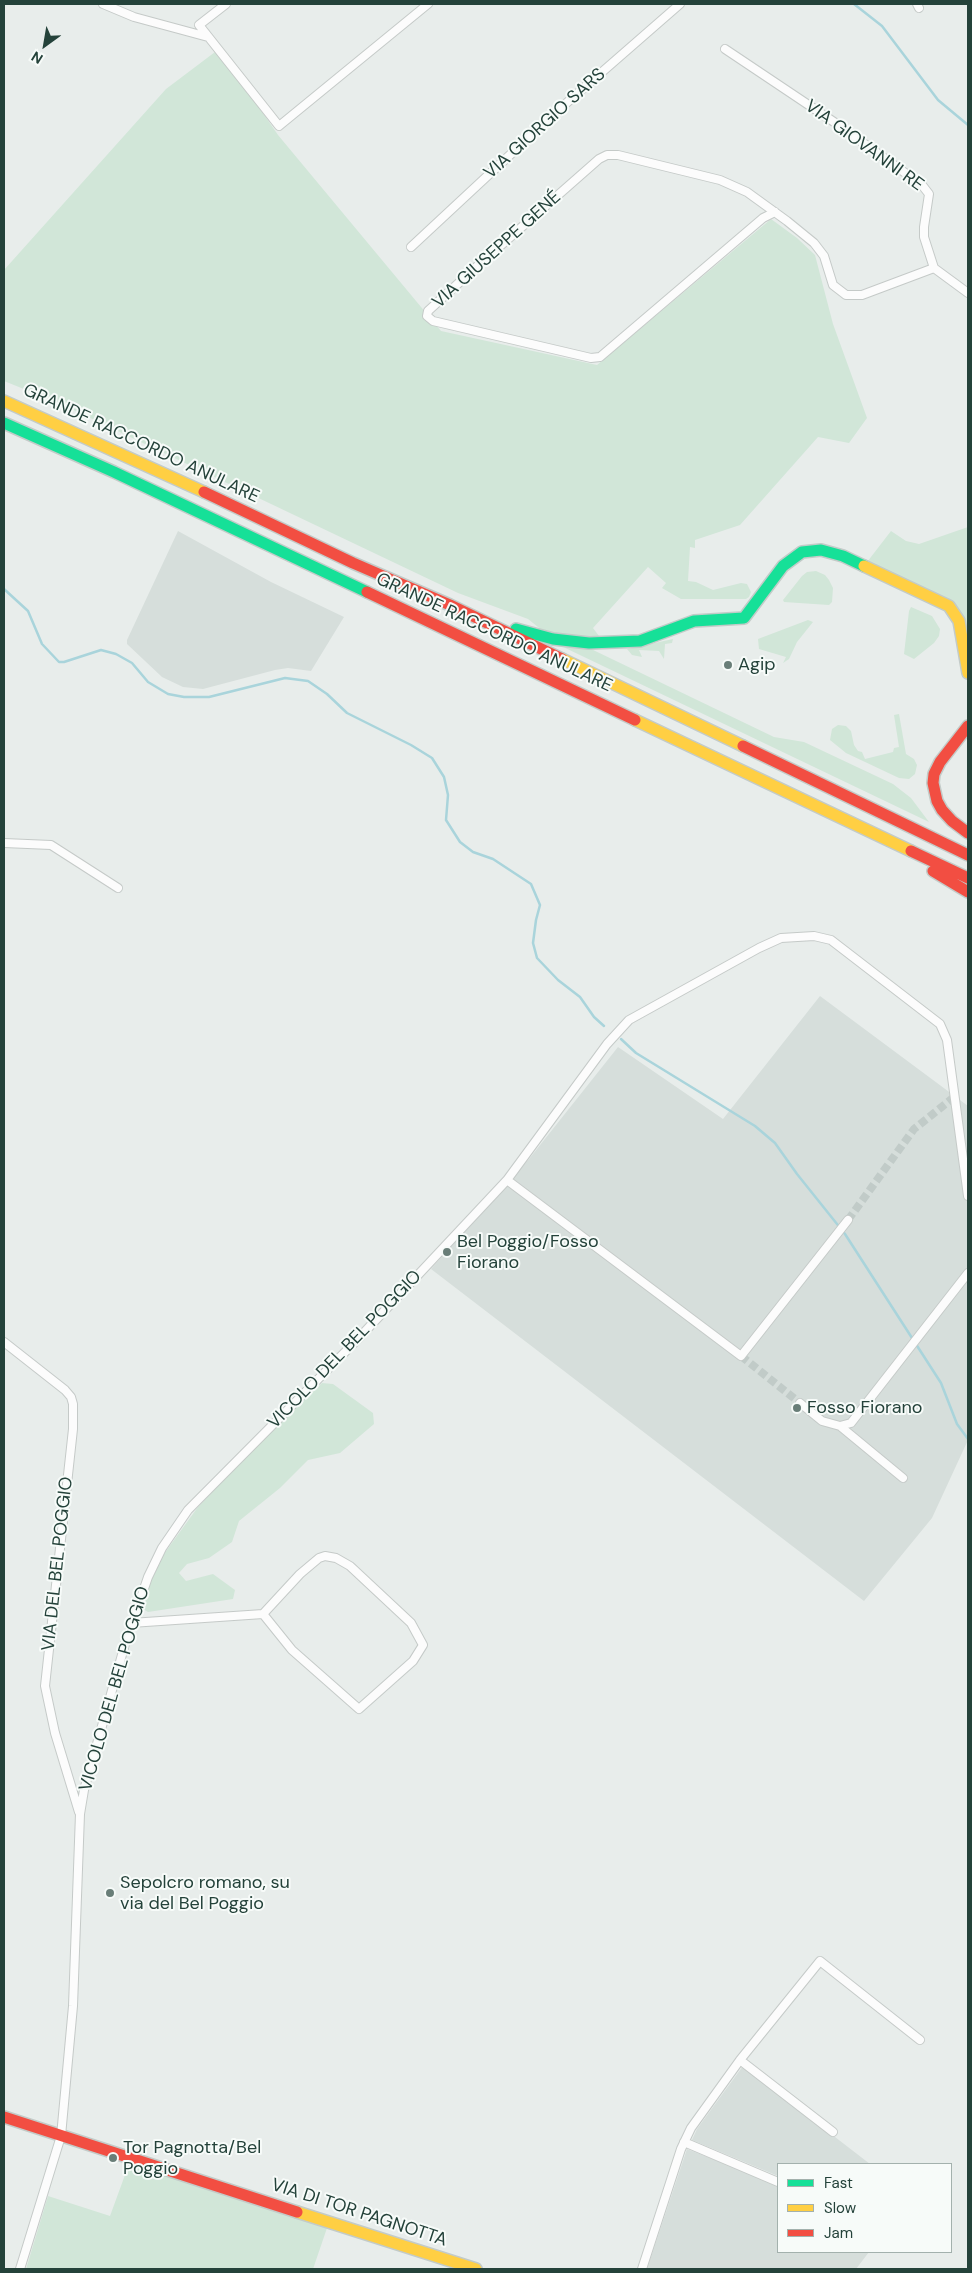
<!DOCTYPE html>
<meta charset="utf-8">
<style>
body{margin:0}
#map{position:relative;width:972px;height:2273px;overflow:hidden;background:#e8edeb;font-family:"DM Sans",sans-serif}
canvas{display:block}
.frame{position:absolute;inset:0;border:5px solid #24423a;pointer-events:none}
.legend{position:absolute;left:777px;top:2163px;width:175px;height:90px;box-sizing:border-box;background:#f7fbf9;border:1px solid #a3b1ad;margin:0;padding:6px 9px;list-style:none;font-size:15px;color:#24423a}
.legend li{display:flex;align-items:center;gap:10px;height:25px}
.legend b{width:25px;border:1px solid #a3b1ad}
.north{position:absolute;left:20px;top:20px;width:50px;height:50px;-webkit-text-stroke:4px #f7fbf9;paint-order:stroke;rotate:212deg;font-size:14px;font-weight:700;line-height:20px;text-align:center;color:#24423a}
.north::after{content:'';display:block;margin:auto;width:18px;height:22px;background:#24423a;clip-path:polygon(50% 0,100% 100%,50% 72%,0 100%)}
</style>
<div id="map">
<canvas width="972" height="2273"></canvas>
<div class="frame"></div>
<ul class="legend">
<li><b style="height:6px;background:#16e098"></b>Fast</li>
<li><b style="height:6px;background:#ffcf43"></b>Slow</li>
<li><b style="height:6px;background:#f24e42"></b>Jam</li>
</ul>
<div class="north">N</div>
</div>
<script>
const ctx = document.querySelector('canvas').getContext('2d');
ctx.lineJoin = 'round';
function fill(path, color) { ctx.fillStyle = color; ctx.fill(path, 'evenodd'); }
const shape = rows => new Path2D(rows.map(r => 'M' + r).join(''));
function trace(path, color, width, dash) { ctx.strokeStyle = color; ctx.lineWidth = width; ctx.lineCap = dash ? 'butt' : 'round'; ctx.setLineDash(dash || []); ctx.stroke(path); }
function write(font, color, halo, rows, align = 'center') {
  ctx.font = font + ' "DM Sans",sans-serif'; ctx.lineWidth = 4; ctx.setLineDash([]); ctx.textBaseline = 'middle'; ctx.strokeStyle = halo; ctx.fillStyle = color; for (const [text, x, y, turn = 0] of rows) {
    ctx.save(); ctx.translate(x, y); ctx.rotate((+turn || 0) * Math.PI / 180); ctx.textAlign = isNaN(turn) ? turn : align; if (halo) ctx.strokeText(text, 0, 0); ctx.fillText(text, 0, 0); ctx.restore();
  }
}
const built = shape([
 [178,531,271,582,344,617,311,671,288,668,275,670,203,689,183,687,162,677,127,644,127,640],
 [820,996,968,1106,968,1440,932,1518,864,1601,431,1269,529,1159,618,1047,723,1119],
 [743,2066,870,2164,778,2164,778,2176,692,2140,697,2129],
 [687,2149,778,2185,778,2252,869,2252,856,2269,647,2269]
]);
const green = shape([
 [219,49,278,135,441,331,597,365,771,219,797,238,815,255,833,324,867,418,849,443,818,437,740,525,695,540,695,548,690,547,688,581,696,582,713,590,741,583,747,584,751,592,749,597,746,599,681,599,662,588,666,583,648,567,593,628,599,636,553,639,528,619,458,593,61,404,4,381,4,270,166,89],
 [968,527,968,673,953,611,864,566,891,531,906,541,919,544],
 [816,571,825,575,829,580,833,588,832,602,829,605,784,602,783,600,802,576,807,572],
 [911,607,932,616,940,629,939,636,934,643,914,659,904,654,909,611],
 [808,620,813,622,797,642,789,659,783,663,786,657,759,649,758,639],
 [673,639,672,643,665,644,664,659,659,651,639,650,642,657,632,655,627,649],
 [559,645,589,648,774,737,804,742,893,784,911,798,929,822],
 [899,714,906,754,914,759,917,765,915,774,909,779,899,778,846,753,830,740,832,729,838,725,846,726,851,731,854,745,858,751,862,752,865,759,893,752,894,748,899,747,894,715],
 [322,1383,333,1384,373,1413,374,1424,340,1453,308,1460,280,1488,239,1521,232,1542,209,1558,187,1564,179,1573,186,1581,213,1574,235,1590,233,1599,148,1612,143,1609,142,1601,161,1558,198,1507,249,1453],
 [129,2164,327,2228,313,2269,26,2269,48,2196,110,2216]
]);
const stream = shape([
 [854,4,882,26,938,100,968,125],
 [4,589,28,611,42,644,59,662,64,662,101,650,116,654,132,663,148,682,168,694,184,697,209,697,285,678,308,681,327,694,347,713,411,745,432,758,444,777,448,795,446,820,460,842,473,852,493,859,531,884,540,905,536,920,533,943,537,958,558,980,580,997,594,1017,604,1026],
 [621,1039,636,1053,755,1126,775,1143,797,1174,845,1234,941,1383,957,1424,968,1439]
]);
const streetTunnel = shape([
 [848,1220,914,1129,954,1097],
 [741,1356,800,1403]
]);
const street = shape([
 [103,4,134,17,208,37],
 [226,4,199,25,279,126,428,4],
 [917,4,919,8],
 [725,49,834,122,922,185,929,194,924,227,924,237,934,268,968,293],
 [775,212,763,218,600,357,591,358,433,321,427,316,428,311,474,269,599,159,607,155,618,155,720,180,747,192,787,221,814,243,824,256,833,285,846,295,862,295,934,268],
 [411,247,555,113,680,4],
 [4,843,51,845,118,888],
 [507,1180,741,1356,848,1220],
 [4,1342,65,1390,71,1397,73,1404,73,1429,45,1686,55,1733,79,1812],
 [800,1403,822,1421,840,1426,903,1478],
 [840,1426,851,1423,968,1273],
 [131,1623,263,1614,300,1574,319,1558,325,1556,336,1558,350,1566,411,1623,423,1645,413,1661,359,1709,292,1650,263,1614],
 [740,2060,833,2132],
 [684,2142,778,2182],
 [20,2269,61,2136,73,2006,80,1814,84,1790,125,1644,148,1577,162,1548,188,1510,357,1340,507,1180,607,1044,629,1020,759,948,781,938,814,936,831,940,940,1024,947,1040,968,1196],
 [642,2269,681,2149,691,2128,740,2060,820,1961,920,2040]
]);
const fast = shape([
 [4,423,114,472,367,592],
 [516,629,553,639,589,643,640,641,694,621,744,618,783,566,802,552,821,550,843,556,864,566]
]);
const slow = shape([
 [4,401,204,492],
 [864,566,949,606,959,621,968,673],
 [562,659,743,746],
 [635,720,911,851],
 [297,2212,476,2269]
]);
const jam = shape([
 [204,492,353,563,450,605,562,659],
 [367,592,635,720],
 [968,726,940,762,934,774,933,783,937,801,942,810,952,821,968,833],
 [743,746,968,855],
 [911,851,968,878],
 [933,871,968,892],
 [4,2117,297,2212]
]);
const markers = [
 [728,665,5,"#697e78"],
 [447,1252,5,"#697e78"],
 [797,1408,5,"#697e78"],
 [110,1893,5,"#697e78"],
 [113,2158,5,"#697e78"]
];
const streetNames = [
 ["VIA GIORGIO SARS",545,124,-42],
 ["VIA GIOVANNI RE",864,146,36],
 ["VIA GIUSEPPE GENÉ",497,250,-42],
 ["GRANDE RACCORDO ANULARE",141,444,25],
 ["GRANDE RACCORDO ANULARE",494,633,25],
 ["VICOLO DEL BEL POGGIO",345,1350,-46],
 ["VIA DEL BEL POGGIO",58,1564,-84],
 ["VICOLO DEL BEL POGGIO",115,1689,-74],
 ["VIA DI TOR PAGNOTTA",359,2213,18]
];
const poiNames = [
 ["Agip",738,665],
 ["Bel Poggio/Fosso",457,1242],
 ["Fiorano",457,1263],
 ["Fosso Fiorano",807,1408],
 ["Sepolcro romano, su",120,1883],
 ["via del Bel Poggio",120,1904],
 ["Tor Pagnotta/Bel",123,2148],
 ["Poggio",123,2169]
];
fill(built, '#d6dedb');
fill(green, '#d1e6d8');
trace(stream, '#a9d4db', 2.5);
trace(streetTunnel, '#c1cbc8', 8, [8, 4]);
trace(street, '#c5cac8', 10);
trace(fast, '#c3cbc8', 14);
trace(slow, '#c3cbc8', 14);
trace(jam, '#c3cbc8', 14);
trace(street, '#fcfcfc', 8);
trace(fast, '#16e098', 11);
trace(slow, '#ffcf43', 11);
trace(jam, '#f24e42', 11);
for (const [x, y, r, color] of markers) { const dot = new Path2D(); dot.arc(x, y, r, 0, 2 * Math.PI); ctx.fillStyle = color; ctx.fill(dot); trace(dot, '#f7fbf9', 2); }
write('18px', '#24423a', '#f7fbf9', streetNames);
write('18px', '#24423a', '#f7fbf9', poiNames, 'left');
</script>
